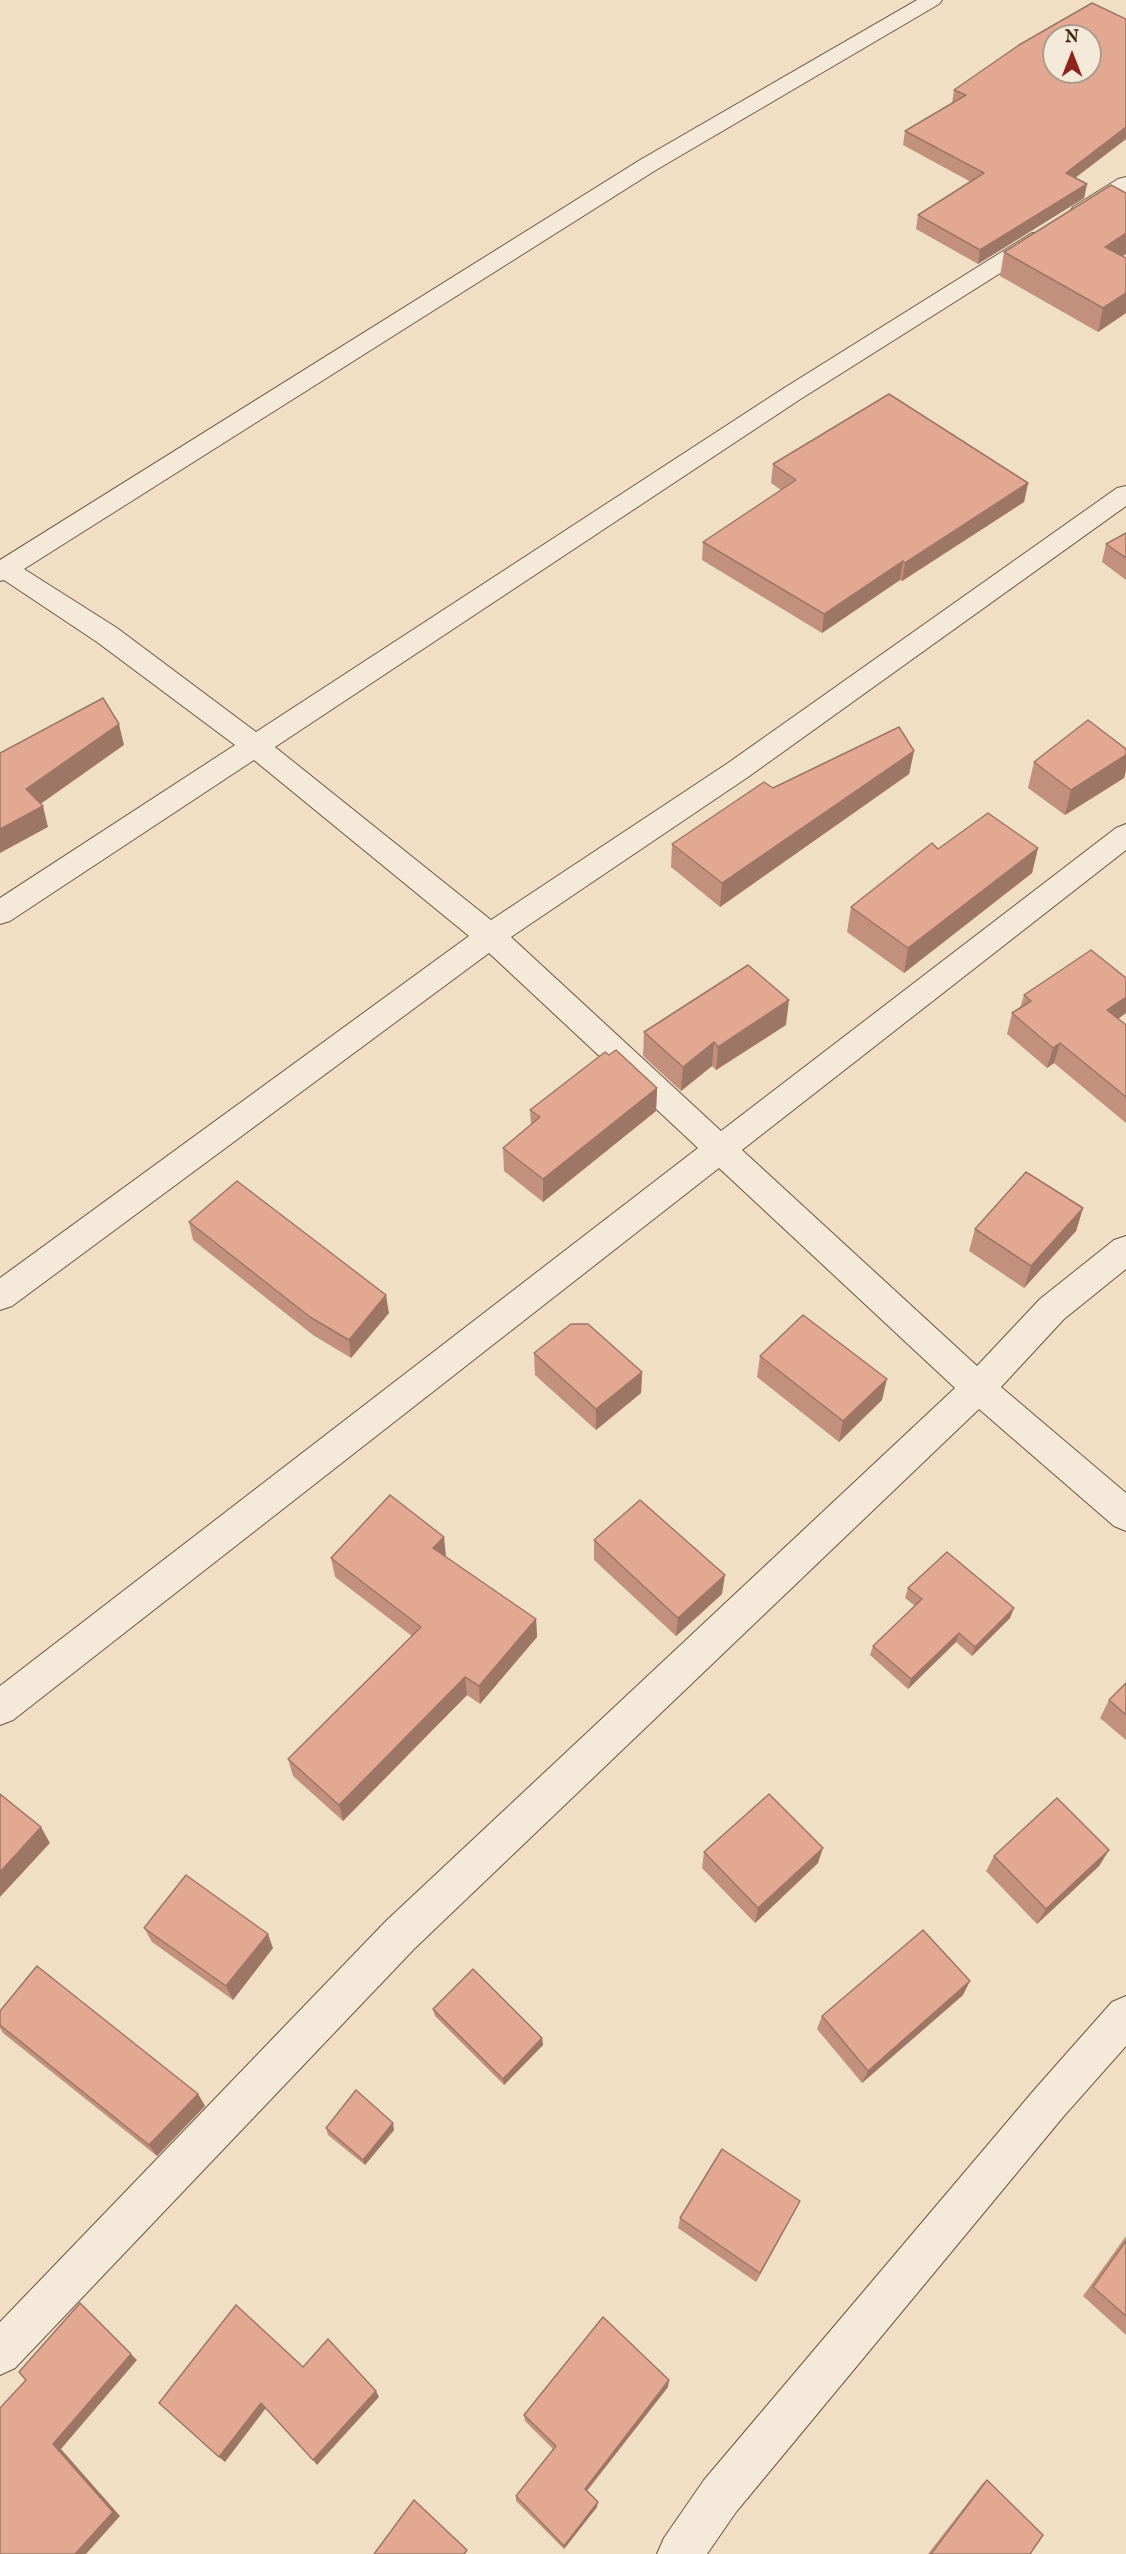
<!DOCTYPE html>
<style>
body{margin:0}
#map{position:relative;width:1126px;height:2554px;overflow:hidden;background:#f0dfc5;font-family:"IM FELL English",serif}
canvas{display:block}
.north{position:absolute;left:1042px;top:24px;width:60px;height:60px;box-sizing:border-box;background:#f5ead9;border:2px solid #ad9c8b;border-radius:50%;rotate:0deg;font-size:16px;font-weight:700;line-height:24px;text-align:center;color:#412716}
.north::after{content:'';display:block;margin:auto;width:21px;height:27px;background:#8f2418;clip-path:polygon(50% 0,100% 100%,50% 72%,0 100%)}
</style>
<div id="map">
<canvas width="1126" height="2554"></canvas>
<div class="north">N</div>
</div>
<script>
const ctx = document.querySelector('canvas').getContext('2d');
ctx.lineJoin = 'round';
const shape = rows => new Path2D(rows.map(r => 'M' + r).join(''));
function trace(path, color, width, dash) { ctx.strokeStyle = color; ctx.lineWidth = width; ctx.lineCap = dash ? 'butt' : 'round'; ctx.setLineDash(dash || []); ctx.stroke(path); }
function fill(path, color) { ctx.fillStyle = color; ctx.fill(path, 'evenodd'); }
const minor = shape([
 [917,0,942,0,939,4,656,170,24,569,117,628,256,732,781,390,1032,233,1048,233,1052,238,1048,243,799,400,275,747,491,920,728,763,1117,488,1126,486,1126,506,748,777,511,937,721,1131,1116,828,1126,824,1126,850,742,1150,977,1366,1040,1299,1114,1240,1126,1236,1126,1269,1064,1319,1001,1387,1126,1493,1126,1531,1114,1526,979,1409,414,1949,15,2368,0,2375,0,2322,386,1921,955,1388,719,1168,13,1720,0,1725,0,1686,698,1148,489,953,12,1306,0,1310,0,1278,469,936,254,760,10,921,0,924,0,898,235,745,97,642,4,580,0,581,0,560,640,160,917,0],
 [1126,177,1126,194,1089,217,1073,217,1070,212,1073,207,1118,179,1126,177],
 [1126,1996,1126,2046,1063,2117,736,2512,707,2554,657,2554,664,2538,704,2480,1035,2089,1112,2002,1126,1996]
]);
const wall = shape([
 [1126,19,1126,139,1075,178,1087,184,1084,198,978,264,916,229,918,215,971,182,903,145,905,131,952,103,954,90],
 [1126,193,1126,254,1122,256,1126,258,1126,313,1098,332,1000,276,1004,252],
 [773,464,1028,483,1024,502,902,581,900,580,822,633,702,560,703,542,781,490,771,483],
 [1126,533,1126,580,1102,562,1106,544],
 [1126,749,1126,770,1124,778,1065,815,1028,788,1034,762],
 [914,751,909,774,720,907,671,867,672,844,773,788],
 [1038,848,1032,873,904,973,847,932,851,907,938,849],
 [1126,978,1126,1013,1118,1019,1126,1025,1126,1123,1054,1063,1047,1068,1007,1034,1012,1013,1020,1008,1024,995],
 [786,1025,716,1070,712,1066,681,1091,643,1056,644,1032],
 [657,1088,656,1111,543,1202,504,1171,503,1148,531,1125,530,1110],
 [1083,1208,1076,1231,1024,1288,969,1251,975,1229],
 [189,1222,389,1313,351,1358,313,1335,193,1240],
 [534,1353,642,1372,641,1393,596,1430,535,1375],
 [760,1356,882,1400,839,1442,757,1377],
 [594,1540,722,1594,676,1636,594,1560],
 [446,1556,446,1557,536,1619,537,1637,480,1704,467,1695,343,1821,293,1776,288,1759,412,1636,335,1577,331,1558],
 [908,1588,1010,1618,972,1656,956,1642,908,1689,870,1655,873,1646,915,1606,905,1598],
 [1126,1683,1126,1740,1100,1718,1109,1700],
 [1109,1850,1099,1866,1037,1924,986,1871,994,1856],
 [704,1852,818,1863,755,1923,702,1868],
 [144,1928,273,1948,233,2000,152,1942],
 [963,1995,862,2083,817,2029,822,2016],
 [433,2009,542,2038,543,2045,504,2085,435,2016],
 [0,2011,198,2094,205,2106,157,2156,3,2033,0,2028],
 [326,2128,394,2130,365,2165,328,2135],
 [800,2201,795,2211,756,2282,678,2228,680,2218],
 [1126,2236,1126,2335,1083,2296],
 [668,2387,587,2491,597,2507,564,2549,516,2501,516,2496,553,2449,525,2421,524,2415],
 [987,2480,1030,2554,928,2554,983,2483]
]);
const shadedWall = shape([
 [1126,127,1126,139,1063,187,1066,173],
 [1087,184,1084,198,978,264,980,250],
 [1126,233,1126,254,1100,271,1105,247],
 [1126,293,1126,313,1098,332,1103,308],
 [1028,483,1024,502,902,581,905,563],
 [903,561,900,580,822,633,824,614],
 [119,724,124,745,32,810,26,789],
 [914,751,909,774,720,907,722,883],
 [1126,755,1126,770,1124,778,1065,815,1071,790],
 [43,806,48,827,0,853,0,829],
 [1038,848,1032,873,904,973,908,948],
 [1126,997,1126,1013,1101,1031,1107,1010],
 [789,1000,786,1025,716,1070,718,1047],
 [714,1042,712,1066,681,1091,683,1067],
 [1060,1043,1054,1063,1047,1068,1053,1048],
 [657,1088,656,1111,543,1202,543,1179],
 [1083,1208,1076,1231,1024,1288,1031,1266],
 [386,1295,389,1313,351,1358,349,1340],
 [642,1372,641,1393,596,1430,596,1409],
 [887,1379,882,1400,839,1442,843,1421],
 [444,1537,446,1556,436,1568,433,1548],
 [725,1575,722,1594,676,1636,678,1618],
 [1014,1608,1010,1618,972,1656,975,1647],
 [536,1619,537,1637,480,1704,479,1686],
 [959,1633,956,1642,908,1689,911,1679],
 [465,1677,467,1695,343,1821,339,1805],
 [41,1827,50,1843,0,1897,0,1872],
 [823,1848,818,1863,755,1923,758,1908],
 [1109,1850,1099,1866,1037,1924,1046,1909],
 [268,1934,273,1948,233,2000,226,1986],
 [970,1981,963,1995,862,2083,868,2071],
 [542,2038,543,2045,504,2085,503,2079],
 [198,2094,205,2106,157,2156,149,2145],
 [393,2123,394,2130,365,2165,363,2160],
 [800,2201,795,2211,756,2282,760,2273],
 [80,2303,137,2360,61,2449,120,2516,86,2554,75,2554,53,2444],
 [669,2380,668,2387,584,2494,585,2489],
 [376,2391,379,2397,317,2465,313,2460],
 [261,2403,266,2408,225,2462,219,2457],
 [598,2502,597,2507,564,2549,564,2546]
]);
const building = shape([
 [1092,3,1126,19,1126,127,1066,173,1087,184,980,250,918,215,984,173,905,131,966,95,954,90,1019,45,1092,3],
 [1054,36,1090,36,1090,72,1054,72,1054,36],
 [1111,185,1126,193,1126,233,1105,247,1126,258,1126,293,1103,308,1004,252,1111,185],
 [889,394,1028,483,905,563,903,561,824,614,703,542,796,480,773,464,889,394],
 [1126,533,1126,558,1106,544,1126,533],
 [103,698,119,724,26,789,43,806,0,829,0,753,103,698],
 [1088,720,1126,749,1126,755,1071,790,1034,762,1088,720],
 [899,727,914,751,722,883,672,844,764,782,773,788,899,727],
 [988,813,1038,848,908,948,851,907,932,843,938,849,988,813],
 [1091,950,1126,978,1126,997,1107,1010,1126,1025,1126,1097,1060,1043,1053,1048,1012,1013,1031,1001,1024,995,1091,950],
 [748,965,789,1000,718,1047,714,1042,683,1067,644,1032,748,965],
 [616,1050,657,1088,543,1179,503,1148,540,1117,530,1110,605,1052,609,1055,616,1050],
 [1026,1172,1083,1208,1031,1266,975,1229,1026,1172],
 [237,1181,386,1295,349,1340,310,1317,189,1222,237,1181],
 [803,1315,887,1379,843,1421,760,1356,803,1315],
 [571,1324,588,1324,642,1372,596,1409,534,1353,571,1324],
 [390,1495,444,1537,433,1548,536,1619,479,1686,465,1677,339,1805,288,1759,421,1627,331,1558,390,1495],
 [640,1500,725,1575,678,1618,594,1540,640,1500],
 [947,1552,1014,1608,975,1647,959,1633,911,1679,873,1646,922,1599,908,1588,947,1552],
 [1126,1683,1126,1715,1109,1700,1126,1683],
 [0,1794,41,1827,0,1872,0,1794],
 [769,1794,823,1848,758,1908,704,1852,769,1794],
 [1057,1798,1109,1850,1046,1909,994,1856,1057,1798],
 [186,1875,268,1934,226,1986,144,1928,186,1875],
 [923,1930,970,1981,868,2071,822,2016,923,1930],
 [37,1966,198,2094,149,2145,0,2025,0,2011,37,1966],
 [473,1969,542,2038,503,2079,433,2009,473,1969],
 [356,2090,393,2123,363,2160,326,2128,356,2090],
 [722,2149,800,2201,760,2273,680,2218,722,2149],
 [1126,2241,1126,2316,1093,2287,1126,2241],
 [80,2303,131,2354,53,2444,113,2512,75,2554,0,2554,0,2408,26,2380,19,2372,80,2303],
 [236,2305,303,2367,328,2339,376,2391,313,2460,261,2403,219,2457,159,2403,236,2305],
 [603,2317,669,2380,585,2489,598,2502,564,2546,516,2496,556,2446,524,2415,603,2317],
 [987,2480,1043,2535,1030,2554,931,2554,987,2480],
 [414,2500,467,2550,464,2554,374,2554,414,2500]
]);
trace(minor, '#6d5542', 2);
fill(minor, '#f5ead9');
fill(wall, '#c2907d');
fill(shadedWall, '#9e7666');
fill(building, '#e2a891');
trace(building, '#9e7666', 1.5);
</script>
